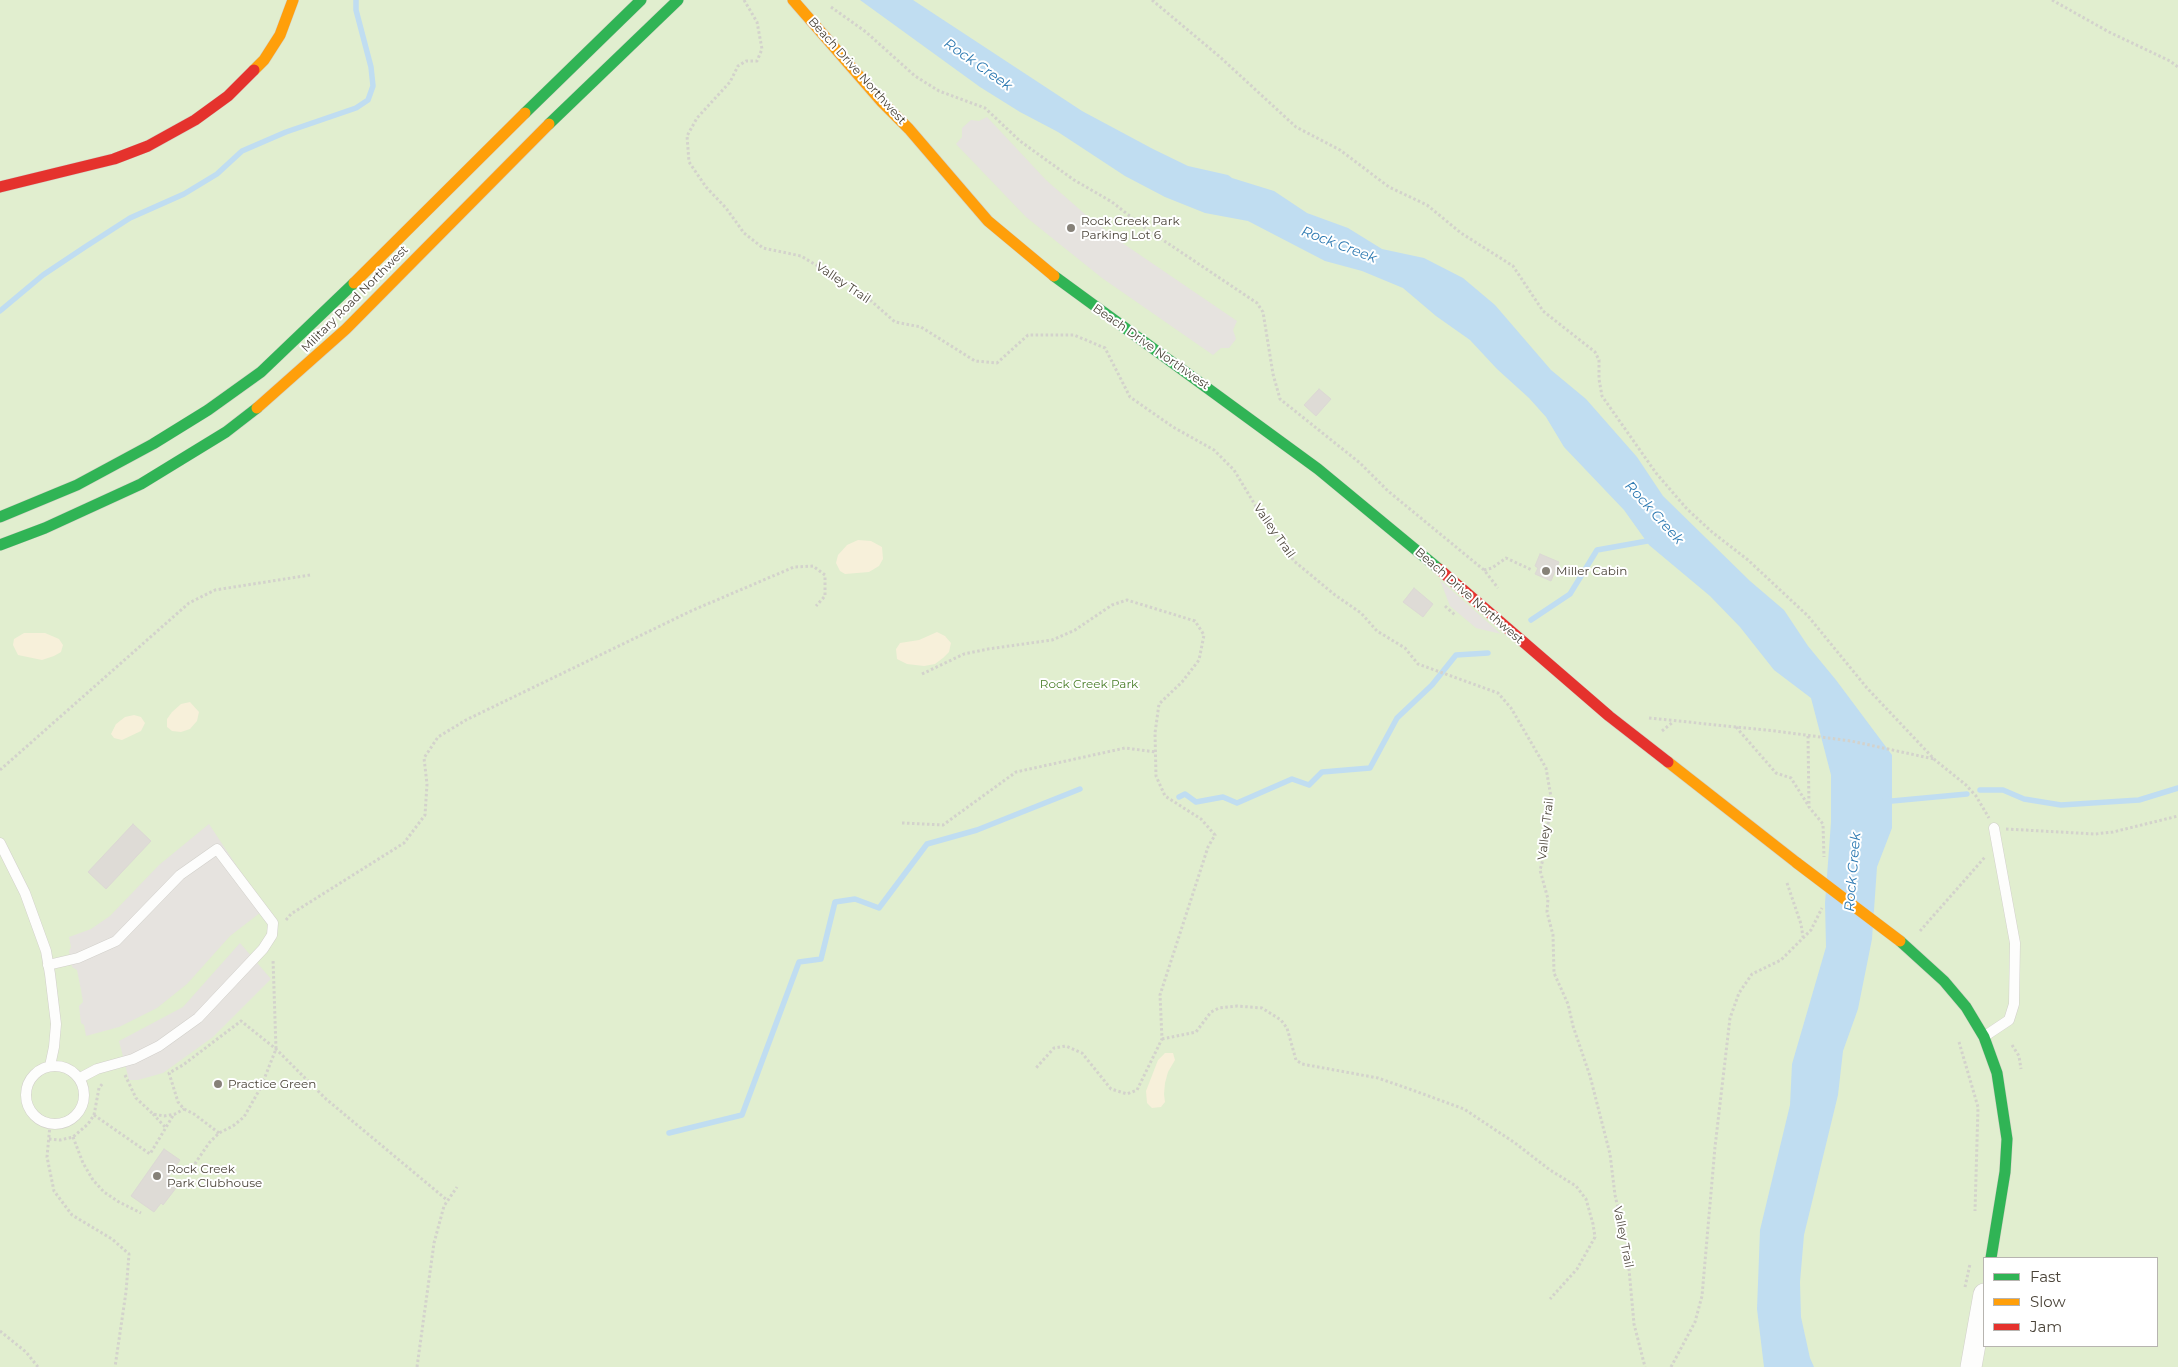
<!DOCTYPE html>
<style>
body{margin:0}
#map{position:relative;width:2178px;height:1367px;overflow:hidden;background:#f4f2ee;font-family:Montserrat,sans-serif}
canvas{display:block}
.legend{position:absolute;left:1983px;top:1257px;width:175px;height:90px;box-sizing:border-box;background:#fff;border:1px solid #b7b4b0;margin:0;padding:6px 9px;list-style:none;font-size:15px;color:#4b4439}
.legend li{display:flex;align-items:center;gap:10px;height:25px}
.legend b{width:25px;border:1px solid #b7b4b0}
</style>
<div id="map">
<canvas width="2178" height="1367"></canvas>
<ul class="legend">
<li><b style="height:6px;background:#30b455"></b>Fast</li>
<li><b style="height:6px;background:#ff9f0a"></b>Slow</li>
<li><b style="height:6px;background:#e5322d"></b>Jam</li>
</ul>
</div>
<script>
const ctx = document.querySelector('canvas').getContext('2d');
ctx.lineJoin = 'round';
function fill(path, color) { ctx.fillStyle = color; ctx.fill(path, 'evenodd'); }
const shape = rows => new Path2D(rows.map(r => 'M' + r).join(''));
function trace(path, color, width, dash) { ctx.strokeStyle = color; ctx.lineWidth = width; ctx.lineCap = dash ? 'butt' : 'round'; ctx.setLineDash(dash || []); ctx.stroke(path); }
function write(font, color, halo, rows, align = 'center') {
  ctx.font = font + ' Montserrat,sans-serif'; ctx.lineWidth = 4; ctx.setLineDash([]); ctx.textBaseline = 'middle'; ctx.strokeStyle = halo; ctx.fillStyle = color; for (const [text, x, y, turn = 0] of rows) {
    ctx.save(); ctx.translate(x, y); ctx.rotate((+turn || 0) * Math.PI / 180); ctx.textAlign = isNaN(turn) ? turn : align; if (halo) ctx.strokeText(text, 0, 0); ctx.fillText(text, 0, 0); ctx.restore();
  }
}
const green = shape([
 [0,0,2178,0,2178,1367,0,1367],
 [1984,1258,2157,1258,2157,1346,1984,1346]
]);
const sand = shape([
 [858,540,871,541,882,547,883,559,879,566,869,572,845,574,840,571,836,563,838,555,847,545],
 [937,632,945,636,951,643,949,652,943,658,935,664,924,666,907,664,897,659,896,649,900,643,919,640],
 [24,633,45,633,59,639,63,645,61,652,54,656,42,660,18,655,13,645,14,639],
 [190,702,199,712,197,721,190,729,181,732,172,731,167,727,167,719,172,712,181,704],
 [134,715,141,717,145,723,141,731,122,740,114,738,111,734,116,724,125,717],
 [1165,1053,1173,1053,1175,1060,1168,1072,1165,1083,1164,1094,1165,1102,1161,1107,1152,1108,1147,1103,1146,1091,1158,1060]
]);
const parking = shape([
 [987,117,1046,180,1086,215,1118,240,1237,321,1233,330,1236,339,1229,348,1221,348,1213,355,1102,278,1026,217,956,144,962,137,962,128,971,120,979,121],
 [1440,580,1501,634,1476,628,1450,606],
 [209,824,265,909,230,936,187,984,157,1008,119,1027,86,1036,84,1025,81,1023,79,1006,83,1002,81,990,77,970,72,967,69,951,71,947,69,937,91,929,110,916,159,865],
 [240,943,271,979,213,1037,163,1073,138,1080,129,1080,119,1041,183,1007]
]);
const water = shape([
 [860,0,913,0,1082,111,1153,149,1188,166,1228,175,1232,178,1274,191,1307,213,1348,228,1382,249,1424,258,1463,278,1495,305,1551,370,1586,399,1637,457,1663,496,1750,581,1784,610,1808,646,1836,680,1892,755,1892,828,1877,867,1872,939,1858,1009,1843,1051,1838,1095,1804,1235,1800,1282,1801,1317,1810,1358,1814,1367,1764,1367,1757,1309,1760,1230,1790,1105,1792,1064,1826,947,1825,903,1831,822,1831,775,1811,698,1774,670,1740,627,1710,596,1649,545,1624,510,1564,447,1546,417,1529,398,1497,369,1470,340,1436,316,1403,288,1362,271,1325,261,1248,221,1205,213,1165,197,1125,176,1058,132,1020,112,980,87]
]);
const stream = shape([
 [0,311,43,275,85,247,130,218,184,194,217,174,242,151,286,132,356,108,368,100,373,86,371,67,356,10,356,0],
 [1531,620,1570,594,1597,550,1653,540],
 [1980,790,2003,790,2024,799,2061,805,2139,800,2178,788],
 [1179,797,1185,794,1196,802,1223,797,1237,803,1292,779,1309,785,1322,772,1370,768,1397,718,1432,685,1456,655,1488,653],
 [1885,798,1892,801,1967,794],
 [669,1133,742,1115,799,962,821,959,835,902,855,899,879,908,927,844,977,830,1080,789]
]);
const building = shape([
 [1319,389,1331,399,1316,416,1304,405,1319,389],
 [1540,554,1559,562,1551,581,1535,574,1538,568,1535,566,1540,554],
 [1414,588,1433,604,1423,617,1403,602,1414,588],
 [133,824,151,841,106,889,88,872,133,824],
 [164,1149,180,1160,166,1181,176,1188,163,1205,161,1203,154,1212,131,1196,164,1149]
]);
const path = shape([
 [744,0,757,22,762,49,757,61,746,61,738,66,730,82,697,118,687,136,689,162,706,187,726,208,744,233,763,248,801,256,861,292,895,322,921,327,975,361,997,363,1028,335,1074,335,1105,348,1130,397,1173,427,1214,450,1234,470,1263,518,1294,561,1335,595,1361,613,1377,631,1405,648,1418,664,1498,693,1511,708,1546,768,1551,797,1545,852,1540,870,1548,899,1547,912,1553,935,1554,973,1568,1004,1573,1026,1590,1076,1610,1154,1615,1195,1627,1247,1634,1324,1645,1367],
 [1152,0,1220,57,1296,127,1340,150,1389,187,1427,205,1461,233,1513,266,1543,311,1595,352,1599,360,1599,379,1602,396,1656,473,1687,509,1712,532,1748,560,1808,616,1867,688,1935,760,1966,785,1976,796,1989,818],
 [2052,0,2109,32,2170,61,2178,67],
 [831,7,866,32,915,76,939,91,985,108,1020,141,1074,180,1112,202,1145,228,1257,303,1263,312,1273,374,1280,399,1360,463,1388,491,1484,570,1498,588],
 [1484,570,1492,568,1506,558,1532,570],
 [1445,606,1455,615],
 [922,674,964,654,988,649,1052,640,1075,630,1112,605,1127,600,1195,621,1204,635,1199,660,1182,682,1159,704,1155,733,1156,776,1165,796,1201,819,1215,835,1208,847,1160,995,1162,1039,1137,1090,1127,1094,1111,1089,1082,1053,1066,1046,1054,1048,1036,1068],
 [1649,718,1775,731,1851,741,1934,759],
 [1736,727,1776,773,1791,778,1808,805],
 [1662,731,1673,722],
 [1808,736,1809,807,1823,824,1824,857],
 [0,770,189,603,215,590,310,575],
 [902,823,943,825,1016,772,1125,748,1156,752],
 [2006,829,2095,834,2113,832,2178,816],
 [1787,883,1801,924,1803,937],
 [286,920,291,914,404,843,425,815,427,784,424,758,438,737,466,720,691,611,794,567,813,566,825,575,825,596,816,606],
 [1920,931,1985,857],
 [1162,1039,1196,1032,1211,1012,1219,1008,1237,1006,1262,1008,1281,1020,1287,1028,1296,1060,1302,1064,1378,1078,1415,1091,1464,1109,1515,1143,1550,1170,1576,1186,1586,1199,1593,1224,1595,1237,1590,1246,1577,1269,1550,1299],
 [1959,1042,1978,1107,1975,1211],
 [2012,1045,2019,1056,2021,1069],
 [125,1075,136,1098,153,1114,164,1116,175,1114,184,1109],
 [153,1114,166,1128],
 [94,1115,150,1154,174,1114],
 [50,1125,47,1157,54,1191,72,1215,112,1239,129,1254,126,1292,115,1367],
 [219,1133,194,1114,184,1109,178,1102,169,1073,183,1065,241,1021,276,1049,326,1099,447,1200],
 [73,1137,83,1163,93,1180,104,1192,119,1202,141,1213],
 [49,1139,60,1140,73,1137,88,1124,94,1115,99,1088,103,1083],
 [192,1168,209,1143,219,1133,233,1126,244,1117,261,1087,276,1049,273,959],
 [1965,1287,1970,1264],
 [0,1331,26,1352,38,1367],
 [417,1367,434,1243,444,1206,457,1187],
 [1671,1367,1695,1322,1702,1296,1715,1147,1730,1018,1739,993,1752,974,1781,960,1811,930,1822,908]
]);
const lane = shape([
 [0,843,25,893,46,951,50,974,56,1024,54,1047,50,1066],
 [48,965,78,958,116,941,180,875,217,849,273,923,272,935,263,949,198,1018,159,1046,133,1059,97,1069,80,1078],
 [1985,1036,2009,1020,2014,1004,2015,943,1994,828],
 '26 1095a29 29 0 1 1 58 0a29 29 0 1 1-58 0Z'
]);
const street = shape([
 [1971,1367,1984,1294]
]);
const fast = shape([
 [525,113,641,0],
 [549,124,678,0],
 [1054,276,1318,469,1439,569],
 [0,517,77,485,153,444,208,410,261,372,354,283],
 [0,545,45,528,141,484,226,432,257,408],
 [1900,941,1944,981,1966,1007,1984,1037,1997,1073,2007,1139,2005,1172,1991,1258]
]);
const slow = shape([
 [793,0,881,101,909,129,988,221,1054,276],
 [254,70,264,60,280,35,293,0],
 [354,283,525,113],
 [257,408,346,329,549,124],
 [1668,762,1797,863]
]);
const jam = shape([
 [0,187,114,159,148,146,195,120,228,96,254,70],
 [1439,569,1609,716,1668,762]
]);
const slowBridge = shape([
 [1797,863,1900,941]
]);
const markers = [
 [1071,228,5,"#868178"],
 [1546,571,5,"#868178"],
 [218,1084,5,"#868178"],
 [157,1176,5,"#868178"]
];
const streetNames = [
 ["Beach Drive Northwest",857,71,48],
 ["Valley Trail",843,283,34],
 ["Military Road Northwest",355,299,-45],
 ["Beach Drive Northwest",1151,347,35],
 ["Valley Trail",1274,531,55],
 ["Beach Drive Northwest",1469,596,41],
 ["Valley Trail",1546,829,-83],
 ["Valley Trail",1623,1237,79]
];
const poiNames = [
 ["Rock Creek Park",1081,221],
 ["Parking Lot 6",1081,235],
 ["Miller Cabin",1556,571],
 ["Practice Green",228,1084],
 ["Rock Creek",167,1169],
 ["Park Clubhouse",167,1183]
];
const parkNames = [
 ["Rock Creek Park",1089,684]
];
const waterNames = [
 ["Rock Creek",978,65,35],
 ["Rock Creek",1339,245,21],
 ["Rock Creek",1654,513,48],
 ["Rock Creek",1853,872,-85]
];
fill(green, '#e1eecf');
fill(sand, '#f7f0da');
fill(parking, '#e6e3df');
fill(water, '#c0ddf1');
trace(stream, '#c0ddf1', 5.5);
fill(building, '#dedbd6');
trace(building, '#dcd9d4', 1);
trace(lane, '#d2d0cb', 11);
trace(street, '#d2d0cb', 22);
trace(fast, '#d3cfc5', 12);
trace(slow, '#d3cfc5', 12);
trace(jam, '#d3cfc5', 12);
trace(path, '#d3d2cc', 3, [2.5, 2.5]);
trace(lane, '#fdfdfc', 10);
trace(street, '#fdfdfc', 21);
trace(fast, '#30b455', 11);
trace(slow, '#ff9f0a', 11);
trace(jam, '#e5322d', 11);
trace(slowBridge, '#d3cfc5', 12, []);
trace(slowBridge, '#ff9f0a', 11);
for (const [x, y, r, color] of markers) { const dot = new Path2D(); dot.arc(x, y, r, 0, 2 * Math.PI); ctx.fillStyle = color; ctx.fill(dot); trace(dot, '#fff', 2); }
write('12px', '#4b4439', '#fff', streetNames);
write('12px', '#4b4439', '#fff', poiNames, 'left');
write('12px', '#4a7f2a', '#fff', parkNames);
write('italic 14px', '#2e7ab2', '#fff', waterNames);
</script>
